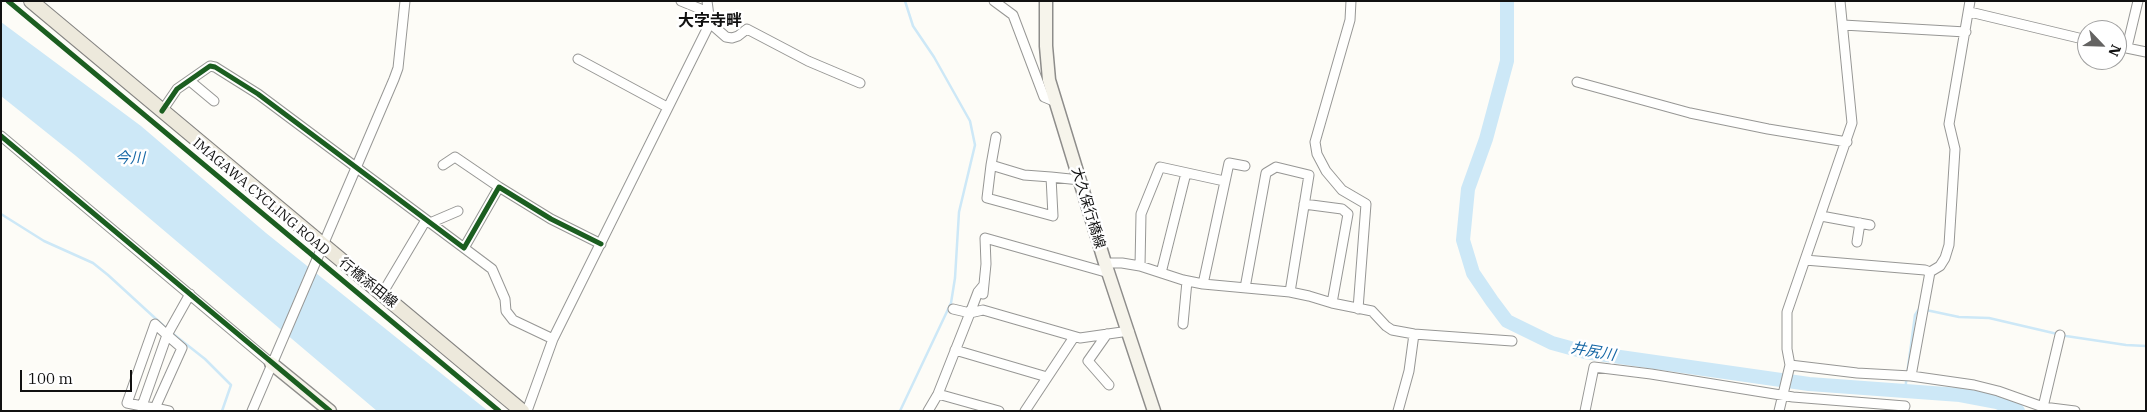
<!DOCTYPE html>
<meta charset="utf-8">
<style>
body{margin:0}
#map{position:relative;width:2147px;height:412px;overflow:hidden;background:#fdfcf7;font-family:"IBM Plex Serif",serif}
canvas{display:block}
.frame{position:absolute;inset:0;border:2px solid #111;pointer-events:none}
.north{position:absolute;left:2077px;top:20px;width:50px;height:50px;box-sizing:border-box;background:#fff;border:1px solid #a0a0a0;border-radius:50%;rotate:114deg;font-size:14px;font-weight:700;line-height:20px;text-align:center;color:#111}
.north::after{content:'';display:block;margin:auto;width:18px;height:22px;background:#646362;clip-path:polygon(50% 0,100% 100%,50% 72%,0 100%)}
.scale{position:absolute;left:20px;top:370px;width:112px;height:22px;box-sizing:border-box;border:2px solid #111;border-top:0;padding-left:6px;font-size:15px;line-height:18px;white-space:nowrap;color:#111;-webkit-text-stroke:4px #fff;paint-order:stroke}
</style>
<div id="map">
<canvas width="2147" height="412"></canvas>
<div class="frame"></div>
<div class="north">N</div>
<div class="scale">100 m</div>
</div>
<script>
const ctx = document.querySelector('canvas').getContext('2d');
ctx.lineJoin = 'round';
function fill(path, color) { ctx.fillStyle = color; ctx.fill(path, 'evenodd'); }
const shape = rows => new Path2D(rows.map(r => 'M' + r).join(''));
function trace(path, color, width, dash) { ctx.strokeStyle = color; ctx.lineWidth = width; ctx.lineCap = dash ? 'butt' : 'round'; ctx.setLineDash(dash || []); ctx.stroke(path); }
function write(font, color, halo, rows, align = 'center') {
  ctx.font = font + ' "IBM Plex Serif","Noto Sans JP",serif'; ctx.lineWidth = 5; ctx.setLineDash([]); ctx.textBaseline = 'middle'; ctx.strokeStyle = halo; ctx.fillStyle = color; for (const [text, x, y, turn = 0] of rows) {
    ctx.save(); ctx.translate(x, y); ctx.rotate((+turn || 0) * Math.PI / 180); ctx.textAlign = isNaN(turn) ? turn : align; if (halo) ctx.strokeText(text, 0, 0); ctx.fillText(text, 0, 0); ctx.restore();
  }
}
const water = shape([
 [1,22,141,126,266,233,488,411,377,411,76,156,1,96]
]);
const stream = shape([
 [1,214,44,241,93,263,108,275,167,329],
 [1926,310,1959,317,1989,318,2066,336,2126,345,2146,346],
 [172,333,205,359,231,385,222,411],
 [1905,390,1915,315,1919,309,1921,309],
 [900,411,951,303,955,278,959,212,975,145,970,121,934,57,913,26,905,1]
]);
const river = shape([
 [1507,1,1507,61,1486,139,1468,189,1463,240,1473,273,1492,301,1507,321,1552,343,1585,352,1809,384,1960,395,1997,402,2018,411]
]);
const street = shape([
 [681,1,708,12],
 [707,1,710,23,726,37,732,38,738,36,747,29,808,61,860,83],
 [994,1,1013,15,1044,97,1056,102],
 [1351,1,1350,20,1315,142,1317,154,1326,171,1342,190,1366,204,1358,309],
 [1970,12,2087,40],
 [1843,25,1966,32],
 [2117,46,2146,52],
 [2127,47,2138,1],
 [578,59,667,107],
 [190,81,214,101],
 [1577,82,1690,113,1768,129,1847,142],
 [162,111,177,89,210,66,215,67,258,94,464,248,499,187,551,219,601,244],
 [1,136,271,363],
 [443,165,455,157,499,187],
 [991,165,996,137],
 [1051,177,1024,175,991,165,987,198,1053,216,1051,177,1080,180],
 [1304,204,1342,209,1348,214,1332,303],
 [1821,216,1870,225],
 [430,223,458,211],
 [1857,242,1860,223],
 [464,248,492,269,505,299,506,311,513,320,553,339],
 [1805,260,1925,270,1930,272],
 [1105,263,1122,263,1140,266,1183,280,1203,284,1290,292,1309,296,1332,303,1372,311,1386,326,1392,330,1414,334,1512,341],
 [1140,266,1141,214,1160,167,1224,181],
 [1161,273,1186,173],
 [1203,284,1229,163,1245,166],
 [1245,288,1266,173,1276,167,1309,175,1290,292],
 [382,294,426,220],
 [983,294,986,264,985,238,1109,273],
 [953,309,970,313,978,292,983,286],
 [1183,324,1187,281],
 [1107,334,1088,361,1109,385],
 [955,350,1047,377],
 [1790,365,1857,373,1911,376,1974,385,1998,391,2043,407,2075,411],
 [1911,376,1930,272,1940,266,1945,258,1949,245,1955,149,1949,124,1970,1],
 [938,394,999,411],
 [142,406,155,408,182,348,167,335,155,324,127,403,142,406,167,335,190,294],
 [155,408,169,411],
 [252,411,394,79,398,68,405,1],
 [527,411,553,339,710,23],
 [928,411,938,394,970,313,983,310,1080,338,1129,331],
 [1025,411,1074,337],
 [1398,411,1409,371,1414,334],
 [1585,411,1594,367,1651,374,1793,397,1905,406,1903,411],
 [1779,411,1790,365,1787,349,1787,312,1852,123,1840,1],
 [2047,411,2043,407,2060,335]
]);
const secondary = shape([
 [1046,1,1046,46,1049,80,1105,263,1154,411],
 [271,363,330,411]
]);
const primary = shape([
 [31,1,522,411]
]);
const cycleway = shape([
 [8,1,499,411],
 [162,111,177,89,210,66,215,67,258,94,464,248,499,187,551,219,601,244],
 [1,136,330,411]
]);
const streetNames = [
 ["IMAGAWA CYCLING ROAD",261,197,40],
 ["大久保行橋線",1088,208,73],
 ["行橋添田線",368,283,39]
];
const waterNames = [
 ["今川",130,159],
 ["井尻川",1593,352,10]
];
const quarterNames = [
 ["大字寺畔",710,21]
];
fill(water, '#cde8f7');
trace(stream, '#cde8f7', 2.5);
trace(river, '#cde8f7', 14);
trace(street, '#979795', 11);
trace(secondary, '#8e8d8b', 15);
trace(primary, '#858482', 16);
trace(street, '#fffffe', 9);
trace(secondary, '#f6f4eb', 12);
trace(primary, '#ede9dc', 14);
trace(cycleway, '#1b5e20', 5);
write('14px', '#111', '#fff', streetNames);
write('italic 15px', '#1768a6', '#fff', waterNames);
write('bold 16px', '#111', '#fff', quarterNames);
</script>
